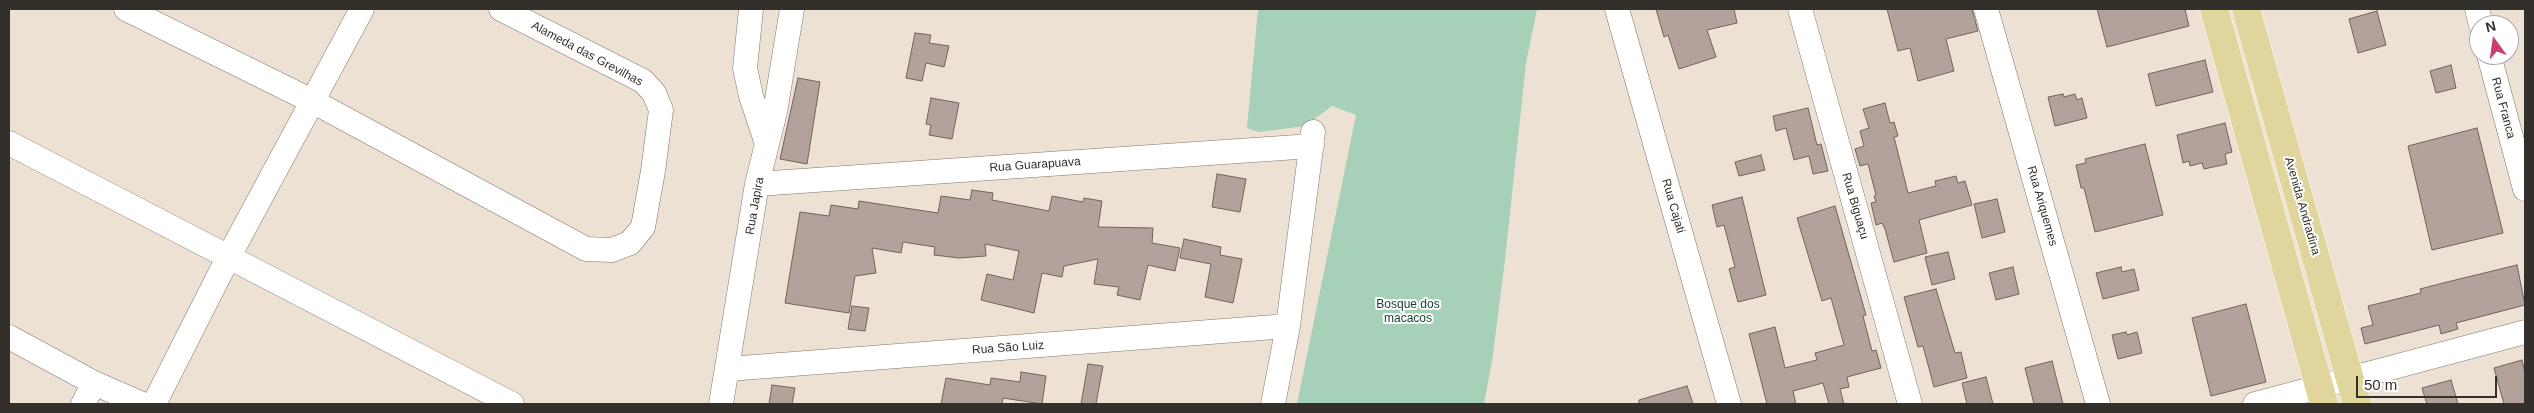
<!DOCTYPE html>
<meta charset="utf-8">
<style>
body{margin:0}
#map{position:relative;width:2534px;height:413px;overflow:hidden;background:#ede1d4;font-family:Helvetica,sans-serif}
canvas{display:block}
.frame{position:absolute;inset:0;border:10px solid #332f2a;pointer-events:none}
.north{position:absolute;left:2469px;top:15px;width:50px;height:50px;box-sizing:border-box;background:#fff;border:1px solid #adacaa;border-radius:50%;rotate:346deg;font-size:14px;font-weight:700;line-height:20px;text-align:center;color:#332f2a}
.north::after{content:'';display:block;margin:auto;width:18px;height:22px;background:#ca3f75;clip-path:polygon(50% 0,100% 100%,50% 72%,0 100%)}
.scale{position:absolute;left:2356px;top:376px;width:141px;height:22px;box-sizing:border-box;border:2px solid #332f2a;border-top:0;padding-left:6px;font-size:15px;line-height:18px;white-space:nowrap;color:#332f2a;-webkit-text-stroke:4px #fff;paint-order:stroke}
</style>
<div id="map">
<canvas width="2534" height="413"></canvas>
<div class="frame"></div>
<div class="north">N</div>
<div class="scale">50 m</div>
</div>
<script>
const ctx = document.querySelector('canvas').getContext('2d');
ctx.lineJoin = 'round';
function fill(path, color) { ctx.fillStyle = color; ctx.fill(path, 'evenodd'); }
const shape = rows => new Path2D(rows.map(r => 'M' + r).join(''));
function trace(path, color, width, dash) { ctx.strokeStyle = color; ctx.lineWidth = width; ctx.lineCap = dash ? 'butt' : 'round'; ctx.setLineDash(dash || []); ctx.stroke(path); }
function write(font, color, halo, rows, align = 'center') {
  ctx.font = font + ' Helvetica,sans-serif'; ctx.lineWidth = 4; ctx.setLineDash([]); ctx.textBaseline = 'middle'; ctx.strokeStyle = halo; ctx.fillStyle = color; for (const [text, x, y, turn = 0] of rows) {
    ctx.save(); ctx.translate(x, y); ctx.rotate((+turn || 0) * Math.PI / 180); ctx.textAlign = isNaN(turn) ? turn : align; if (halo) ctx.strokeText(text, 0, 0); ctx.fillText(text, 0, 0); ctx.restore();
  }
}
const green = shape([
 [1258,9,1537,9,1526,63,1505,260,1492,361,1484,404,1297,404,1356,115,1332,106,1305,126,1259,132,1247,128]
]);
const building = shape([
 [1656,9,1734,9,1737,23,1707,30,1716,57,1679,69,1668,35,1664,37,1656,9],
 [1887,9,1972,9,1978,31,1946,39,1954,71,1918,81,1910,48,1898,51,1887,9],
 [2097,9,2185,9,2189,26,2107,47,2097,9],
 [2377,11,2386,45,2358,53,2349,19,2377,11],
 [915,33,931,35,929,43,949,46,944,67,926,63,922,81,906,78,915,33],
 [2205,60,2213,92,2156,106,2148,74,2205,60],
 [2451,65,2456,88,2436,93,2430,71,2451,65],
 [798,78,820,82,807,164,780,159,798,78],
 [2063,94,2064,97,2075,94,2077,100,2082,98,2087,118,2055,126,2048,97,2063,94],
 [931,98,959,103,952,139,929,135,931,125,926,124,931,98],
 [1885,103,1890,123,1894,122,1898,136,1894,137,1908,193,1936,186,1935,181,1956,176,1958,183,1965,181,1972,205,1919,220,1927,253,1894,262,1885,229,1882,223,1876,225,1871,203,1876,202,1874,196,1876,195,1868,164,1860,166,1855,149,1864,146,1860,131,1869,128,1863,109,1885,103],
 [1808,108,1817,145,1821,144,1828,171,1813,174,1809,156,1794,160,1786,128,1776,131,1773,116,1808,108],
 [2225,123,2232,152,2225,154,2227,164,2204,169,2202,163,2190,166,2189,161,2183,163,2177,135,2225,123],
 [2477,128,2503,233,2432,250,2408,146,2477,128],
 [2145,144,2163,215,2095,232,2084,188,2081,188,2076,165,2086,163,2085,159,2145,144],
 [1761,155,1765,170,1739,176,1735,162,1761,155],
 [1217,174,1246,179,1240,212,1212,207,1217,174],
 [972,190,993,193,992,200,1049,211,1052,196,1083,202,1084,198,1102,201,1098,227,1153,228,1152,243,1180,248,1175,271,1148,265,1140,300,1117,295,1119,287,1094,284,1098,259,1064,266,1062,277,1042,273,1034,313,981,300,987,274,1013,280,1019,251,985,244,986,256,959,258,934,255,935,247,903,242,901,253,872,248,876,273,855,276,849,313,785,303,800,212,829,216,831,205,858,209,859,201,938,213,941,196,970,200,972,190],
 [1742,197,1766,295,1738,302,1729,269,1735,267,1724,225,1717,227,1712,205,1742,197],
 [1997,199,2005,232,1982,238,1974,204,1997,199],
 [1835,206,1866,315,1863,316,1872,351,1876,350,1881,368,1847,377,1849,387,1840,389,1844,404,1829,404,1823,383,1793,391,1796,404,1767,404,1749,334,1775,327,1785,368,1817,360,1815,353,1844,345,1831,298,1822,301,1797,218,1835,206],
 [1184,239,1221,247,1220,255,1242,259,1233,303,1205,297,1211,264,1180,258,1184,239],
 [1948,252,1955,279,1932,285,1925,257,1948,252],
 [2517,265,2525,305,2456,323,2458,329,2441,334,2439,325,2365,344,2361,328,2373,325,2368,306,2421,293,2420,289,2443,283,2517,265],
 [2013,267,2019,294,1996,300,1989,273,2013,267],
 [2121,267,2122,272,2134,269,2139,290,2103,299,2096,273,2121,267],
 [1936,289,1955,353,1961,352,1967,378,1934,387,1923,346,1918,347,1904,297,1936,289],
 [2246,304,2266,382,2211,396,2192,318,2246,304],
 [852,306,869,308,865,331,848,329,852,306],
 [2126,332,2127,335,2137,332,2142,353,2118,359,2112,335,2126,332],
 [2522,360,2525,373,2525,404,2504,404,2494,368,2522,360],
 [2052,361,2063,404,2034,404,2025,368,2052,361],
 [1088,364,1103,366,1096,404,1081,404,1088,364],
 [1021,372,1046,376,1042,404,1003,398,1002,404,941,404,946,378,990,385,991,378,1020,382,1021,372],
 [1986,377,1993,404,1967,404,1962,383,1986,377],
 [2451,380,2458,404,2427,404,2422,388,2451,380],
 [772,385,795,388,792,404,769,404,772,385],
 [1687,386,1693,404,1639,404,1639,400,1687,386]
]);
const minor = shape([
 [126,9,314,102,586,249,612,250,630,243,643,227,653,171,661,110,654,93,643,81,501,9],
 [751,9,745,68,751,96,767,144],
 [1617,9,1729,404],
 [1800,9,1910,404],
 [1986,9,2098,404],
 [2477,9,2481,25],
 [2489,55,2525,189],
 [9,143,512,404],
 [757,184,1312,146],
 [9,337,94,383,142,404],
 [728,369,1288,326],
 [83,404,94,383],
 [154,404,228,258,362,9],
 [721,404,757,184,775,112,792,9],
 [1273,404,1288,326,1313,132],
 [2255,404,2525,332]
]);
const major = shape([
 [2214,9,2324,404],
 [2246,9,2357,404]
]);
const streetNames = [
 ["Alameda das Grevilhas",587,54,28],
 ["Rua Franca",2503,108,75],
 ["Rua Guarapuava",1035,165,-4],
 ["Rua Japira",755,206,-80],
 ["Rua Cajati",1673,206,74],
 ["Rua Biguaçu",1855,206,74],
 ["Rua Ariquemes",2042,206,74],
 ["Avenida Andradina",2302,206,74],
 ["Rua São Luiz",1008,348,-4]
];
const parkNames = [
 ["Bosque dos",1408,305],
 ["macacos",1408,319]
];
fill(green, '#a6d1b8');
fill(building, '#b3a29b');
trace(building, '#71625b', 1);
trace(minor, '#82766b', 25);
trace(major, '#fff', 29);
trace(minor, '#fff', 24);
trace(major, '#e1d59e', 28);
write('12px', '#332f2a', '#fff', streetNames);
write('12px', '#15442e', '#fff', parkNames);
</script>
